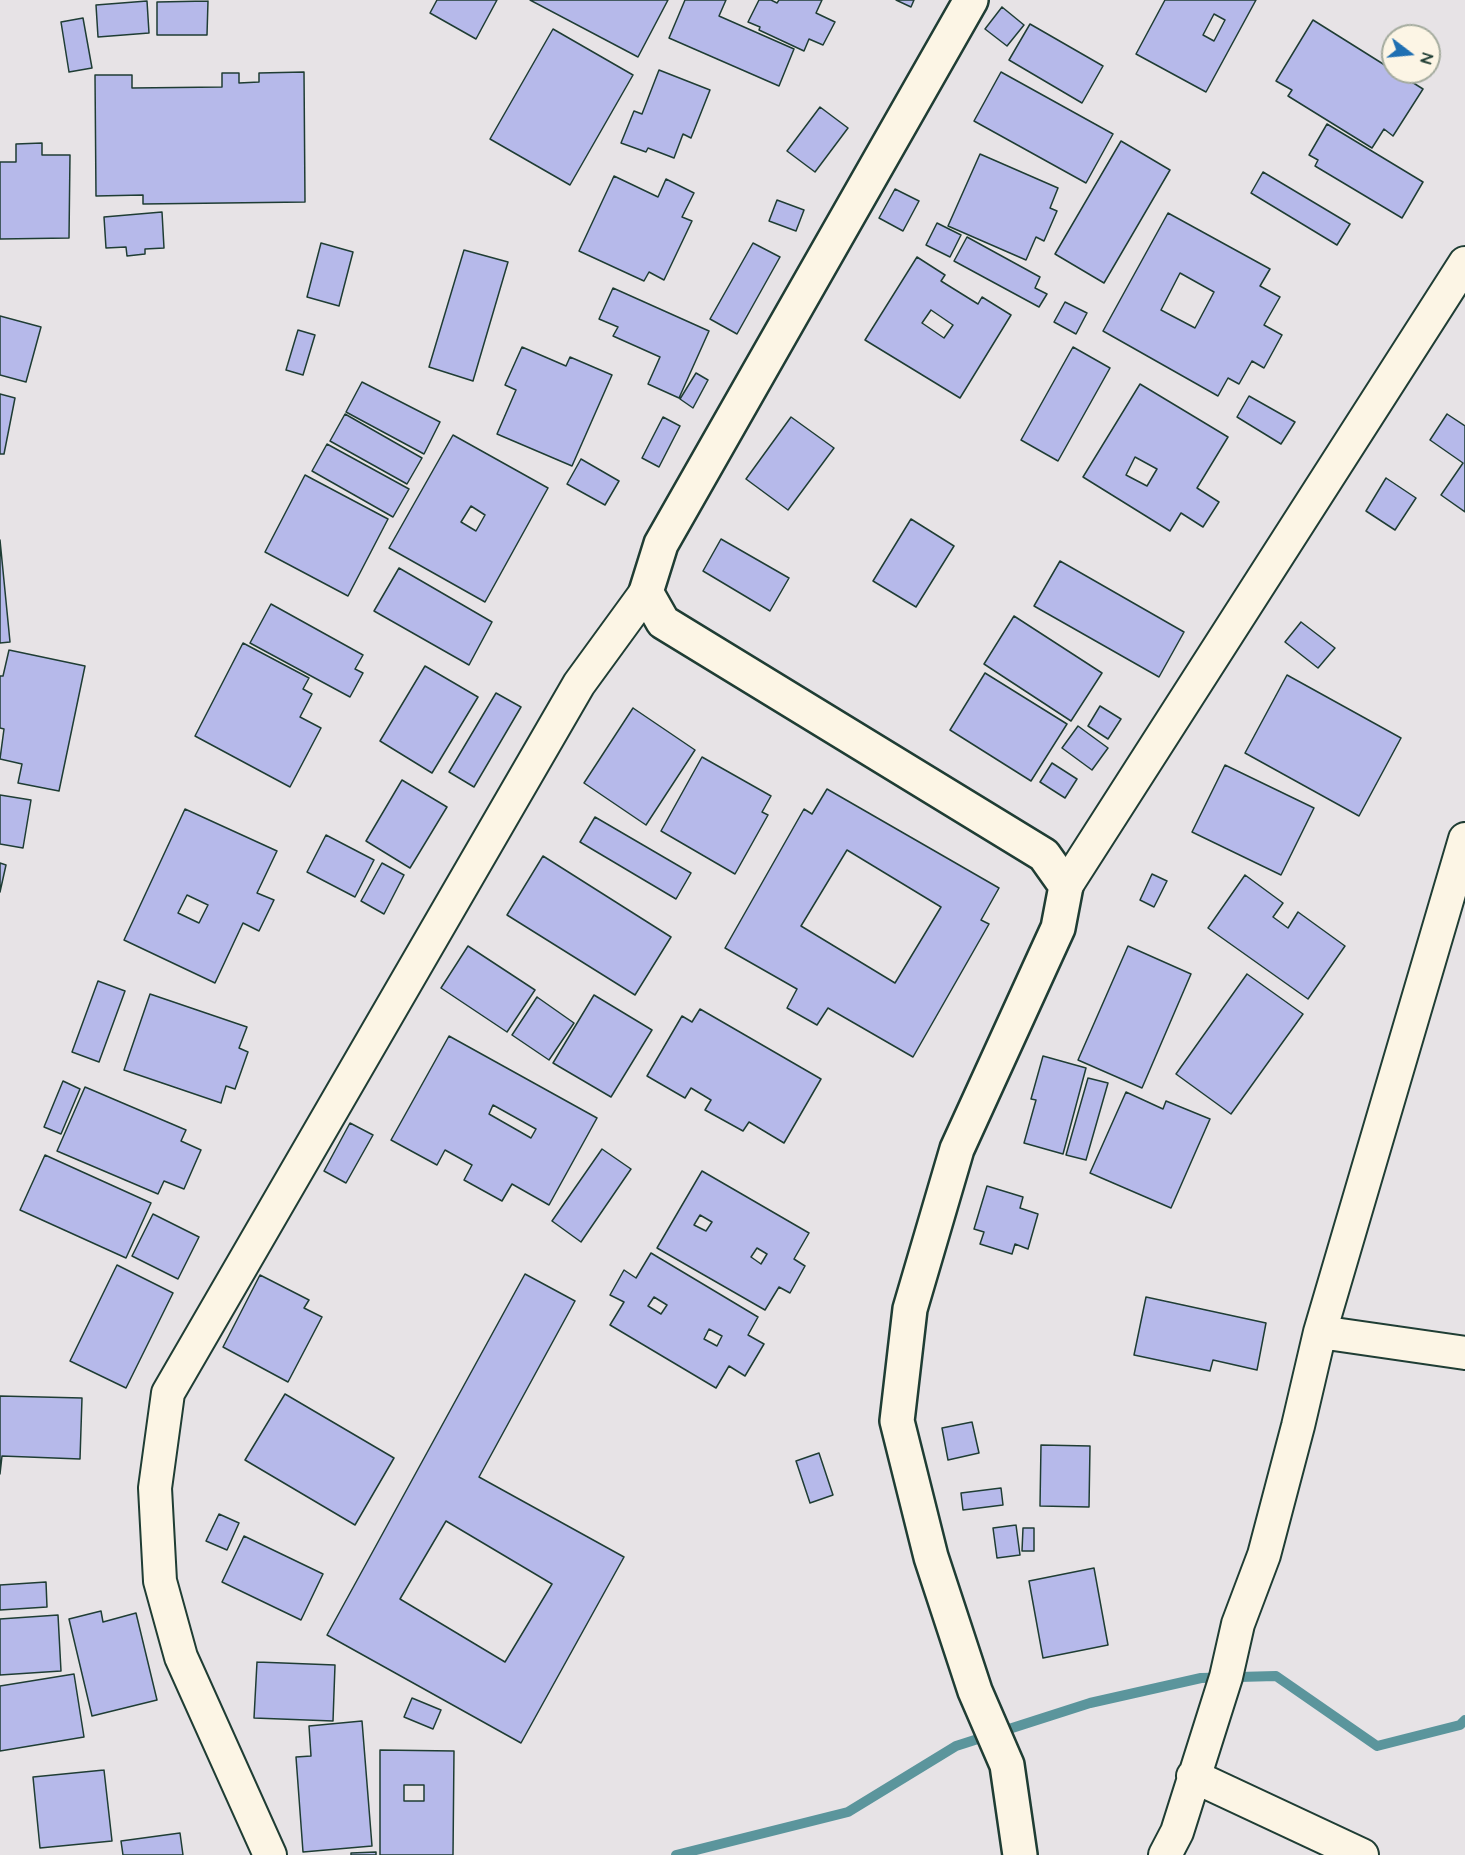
<!DOCTYPE html>
<style>
body{margin:0}
#map{position:relative;width:1465px;height:1855px;overflow:hidden;background:#e7e3e6;font-family:"Architects Daughter",sans-serif}
canvas{display:block}
.north{position:absolute;left:1381px;top:24px;width:60px;height:60px;box-sizing:border-box;background:#fcf5e5;border:2px solid #a4ab9e;border-radius:50%;rotate:106deg;font-size:16px;font-weight:700;line-height:24px;text-align:center;color:#1f3d34}
.north::after{content:'';display:block;margin:auto;width:21px;height:27px;background:#1f6fb2;clip-path:polygon(50% 0,100% 100%,50% 72%,0 100%)}
</style>
<div id="map">
<canvas width="1465" height="1855"></canvas>
<div class="north">N</div>
</div>
<script>
const ctx = document.querySelector('canvas').getContext('2d');
ctx.lineJoin = 'round';
const shape = rows => new Path2D(rows.map(r => 'M' + r).join(''));
function trace(path, color, width, dash) { ctx.strokeStyle = color; ctx.lineWidth = width; ctx.lineCap = dash ? 'butt' : 'round'; ctx.setLineDash(dash || []); ctx.stroke(path); }
function fill(path, color) { ctx.fillStyle = color; ctx.fill(path, 'evenodd'); }
const stream = shape([
 [676,1855,848,1812,956,1746,1090,1703,1201,1678,1276,1676,1377,1746,1460,1725,1465,1720]
]);
const building = shape([
 [437,0,497,0,476,39,430,13,437,0],
 [530,0,668,0,638,57,530,0],
 [685,0,726,0,719,16,794,49,779,86,669,38,685,0],
 [759,0,771,0,777,3,779,0,822,0,816,13,835,22,823,45,809,39,804,51,759,30,760,27,748,22,759,0],
 [896,0,914,0,911,7,896,0],
 [1165,0,1256,0,1206,92,1136,54,1165,0],
 [1214,14,1225,20,1214,41,1203,35,1214,14],
 [147,1,149,33,98,37,96,5,147,1],
 [208,1,207,35,157,35,157,2,208,1],
 [1002,7,1024,25,1007,46,985,29,1002,7],
 [83,18,92,68,69,72,61,22,83,18],
 [1313,20,1423,89,1393,136,1384,129,1372,148,1288,96,1292,90,1276,81,1313,20],
 [1030,24,1103,66,1082,103,1009,60,1030,24],
 [553,29,633,75,570,185,490,139,553,29],
 [659,70,710,90,691,138,683,134,674,158,648,148,646,152,621,143,634,111,642,114,659,70],
 [304,72,305,202,143,204,143,195,96,196,95,75,132,75,132,88,222,87,222,73,239,73,239,83,259,82,259,73,304,72],
 [1001,72,1113,134,1086,183,974,121,1001,72],
 [820,107,848,128,815,172,787,151,820,107],
 [1327,124,1423,182,1402,218,1315,166,1318,160,1309,155,1327,124],
 [1121,141,1170,170,1104,283,1055,254,1121,141],
 [42,143,42,155,70,155,69,238,0,239,0,162,16,162,16,144,42,143],
 [980,154,1058,188,1050,208,1057,211,1044,241,1036,237,1026,260,948,226,980,154],
 [1263,172,1350,224,1337,245,1251,193,1263,172],
 [614,176,658,197,666,179,694,193,682,217,692,221,664,280,649,272,644,281,579,251,614,176],
 [895,189,919,201,903,231,879,218,895,189],
 [777,200,804,210,796,231,769,221,777,200],
 [162,212,164,248,145,249,145,254,127,256,126,247,106,248,104,217,162,212],
 [1168,213,1270,269,1260,286,1280,297,1264,325,1282,335,1264,368,1252,361,1239,384,1228,378,1218,396,1103,331,1168,213],
 [1180,273,1214,292,1195,328,1161,310,1180,273],
 [937,223,961,235,950,257,926,245,937,223],
 [967,237,1040,277,1035,288,1047,294,1039,307,954,261,967,237],
 [321,243,353,252,339,306,307,297,321,243],
 [753,243,780,257,737,334,710,319,753,243],
 [464,250,508,262,473,381,429,367,464,250],
 [917,257,945,275,941,281,978,304,982,297,1011,315,960,398,865,340,917,257],
 [931,310,953,325,944,338,922,323,931,310],
 [613,288,709,331,679,398,648,384,660,357,613,336,618,327,599,319,613,288],
 [1065,302,1087,313,1076,334,1054,322,1065,302],
 [0,316,41,327,26,382,0,375,0,316],
 [298,330,315,335,303,375,286,370,298,330],
 [522,347,566,366,570,357,612,375,572,466,497,434,516,390,505,385,522,347],
 [1073,347,1110,368,1058,461,1021,440,1073,347],
 [696,373,708,380,693,408,680,399,696,373],
 [362,382,440,422,424,454,346,412,362,382],
 [1140,384,1228,437,1197,488,1219,502,1203,527,1181,513,1170,531,1083,477,1140,384],
 [1135,457,1157,469,1147,486,1126,475,1135,457],
 [0,394,15,398,4,454,0,454,0,394],
 [1249,396,1295,422,1281,444,1237,417,1249,396],
 [345,414,422,458,407,484,330,441,345,414],
 [1447,414,1465,426,1465,512,1441,495,1463,463,1430,440,1447,414],
 [663,417,680,426,659,467,642,458,663,417],
 [791,417,834,448,788,510,746,479,791,417],
 [453,435,548,488,485,602,389,548,453,435],
 [471,506,485,515,476,531,461,522,471,506],
 [327,444,409,489,393,517,312,471,327,444],
 [581,459,619,481,605,505,567,484,581,459],
 [305,475,388,519,348,596,265,552,305,475],
 [1386,478,1416,498,1395,530,1366,511,1386,478],
 [911,519,954,546,916,607,873,581,911,519],
 [721,539,789,578,770,611,703,571,721,539],
 [0,540,10,642,0,643,0,540],
 [1060,561,1184,632,1159,677,1034,606,1060,561],
 [399,568,492,622,469,665,374,611,399,568],
 [271,604,363,655,355,669,363,673,350,697,250,643,271,604],
 [1014,616,1102,673,1071,721,984,664,1014,616],
 [1301,622,1335,648,1318,668,1285,642,1301,622],
 [243,643,309,678,303,689,312,694,300,717,321,728,290,787,195,736,243,643],
 [9,650,85,666,59,791,18,783,22,764,0,759,4,729,0,728,0,676,3,676,9,650],
 [425,666,478,697,432,773,380,741,425,666],
 [985,673,1067,724,1031,781,950,730,985,673],
 [1287,675,1401,738,1359,816,1245,753,1287,675],
 [496,693,521,707,474,787,449,772,496,693],
 [1100,706,1121,719,1108,739,1088,726,1100,706],
 [633,708,695,750,646,825,584,783,633,708],
 [1078,726,1108,748,1092,770,1062,748,1078,726],
 [702,757,771,796,762,812,768,815,735,874,661,831,702,757],
 [1052,763,1077,779,1065,798,1040,782,1052,763],
 [1225,765,1314,808,1281,875,1192,832,1225,765],
 [402,780,447,807,410,868,366,841,402,780],
 [827,789,999,888,981,920,989,924,913,1057,828,1008,817,1025,787,1008,797,989,725,948,804,809,812,814,827,789],
 [847,850,941,907,895,983,801,926,847,850],
 [0,795,31,800,23,848,0,844,0,795],
 [185,809,277,851,257,893,274,900,259,931,243,923,215,983,124,940,185,809],
 [187,895,208,905,199,923,178,913,187,895],
 [595,817,691,873,676,899,580,842,595,817],
 [326,835,374,860,355,897,307,872,326,835],
 [543,856,671,937,635,995,507,915,543,856],
 [0,863,6,865,0,892,0,863],
 [382,863,404,875,384,914,361,901,382,863],
 [1152,874,1167,881,1154,907,1140,900,1152,874],
 [1245,875,1283,903,1273,917,1288,928,1298,912,1345,946,1308,999,1208,928,1245,875],
 [468,946,535,990,507,1032,441,988,468,946],
 [1128,946,1191,974,1142,1088,1078,1060,1128,946],
 [1247,974,1303,1014,1231,1114,1176,1074,1247,974],
 [98,981,125,991,99,1062,72,1052,98,981],
 [150,994,247,1027,239,1048,248,1052,235,1089,226,1086,221,1103,124,1070,150,994],
 [594,995,652,1030,611,1097,553,1063,594,995],
 [537,997,574,1023,549,1060,512,1035,537,997],
 [700,1009,821,1079,784,1143,749,1122,743,1131,705,1110,711,1100,691,1088,685,1098,647,1076,682,1016,692,1022,700,1009],
 [449,1036,597,1118,549,1205,512,1184,502,1201,464,1180,472,1165,445,1150,437,1165,391,1140,449,1036],
 [493,1105,536,1129,531,1138,489,1114,493,1105],
 [1043,1056,1086,1068,1063,1154,1024,1143,1036,1100,1031,1099,1043,1056],
 [1088,1078,1108,1083,1086,1160,1066,1155,1088,1078],
 [63,1081,80,1089,61,1134,44,1127,63,1081],
 [85,1087,186,1130,181,1141,201,1150,184,1189,164,1181,158,1194,57,1151,85,1087],
 [1126,1092,1163,1109,1166,1101,1210,1119,1171,1208,1090,1173,1126,1092],
 [350,1123,373,1135,346,1183,324,1171,350,1123],
 [602,1149,631,1169,581,1242,552,1221,602,1149],
 [45,1155,151,1203,126,1258,20,1210,45,1155],
 [702,1171,809,1233,794,1259,805,1266,790,1293,779,1287,765,1310,657,1248,702,1171],
 [700,1215,712,1222,706,1231,694,1225,700,1215],
 [757,1248,767,1254,761,1264,751,1257,757,1248],
 [987,1186,1023,1197,1020,1208,1038,1214,1028,1249,1015,1244,1012,1254,980,1244,984,1232,974,1229,987,1186],
 [153,1214,199,1237,178,1279,132,1256,153,1214],
 [651,1253,758,1317,748,1335,764,1344,745,1376,729,1366,716,1388,610,1325,624,1302,610,1295,624,1270,636,1278,651,1253],
 [654,1297,667,1305,661,1314,648,1306,654,1297],
 [709,1329,722,1336,717,1346,704,1339,709,1329],
 [117,1265,173,1293,126,1388,70,1361,117,1265],
 [525,1274,575,1301,479,1477,624,1557,521,1743,327,1635,525,1274],
 [446,1521,552,1584,505,1662,400,1599,446,1521],
 [260,1275,309,1300,304,1308,322,1317,288,1382,223,1347,260,1275],
 [1146,1297,1266,1323,1257,1370,1213,1360,1210,1371,1134,1355,1146,1297],
 [285,1394,394,1458,355,1525,245,1460,285,1394],
 [0,1396,82,1398,80,1459,2,1456,0,1474,0,1396],
 [972,1422,979,1453,948,1460,942,1428,972,1422],
 [1041,1445,1090,1446,1089,1507,1040,1506,1041,1445],
 [819,1453,833,1495,810,1503,796,1461,819,1453],
 [1001,1488,1003,1505,963,1510,961,1493,1001,1488],
 [219,1514,239,1523,227,1550,206,1541,219,1514],
 [1016,1525,1020,1555,997,1558,993,1528,1016,1525],
 [1023,1528,1034,1528,1034,1551,1022,1551,1023,1528],
 [244,1536,323,1574,301,1620,222,1582,244,1536],
 [1094,1568,1108,1645,1043,1658,1029,1581,1094,1568],
 [46,1582,47,1607,0,1610,0,1585,46,1582],
 [101,1611,103,1622,136,1613,157,1700,92,1716,69,1619,101,1611],
 [58,1615,61,1671,0,1675,0,1619,58,1615],
 [257,1662,335,1665,333,1721,254,1718,257,1662],
 [74,1674,84,1737,0,1751,0,1686,74,1674],
 [412,1698,441,1710,433,1729,404,1717,412,1698],
 [362,1721,372,1846,303,1852,296,1757,311,1756,309,1726,362,1721],
 [380,1750,454,1751,453,1855,380,1855,380,1750],
 [404,1785,424,1785,424,1801,404,1801,404,1785],
 [104,1770,112,1841,40,1848,33,1777,104,1770],
 [180,1833,183,1855,123,1855,121,1841,180,1833],
 [376,1852,376,1855,351,1855,351,1853,376,1852]
]);
const street = shape([
 [1066,886,1465,263],
 [1320,1332,1465,1353],
 [1193,1776,1362,1855],
 [270,1855,181,1657,160,1581,155,1488,168,1393,579,684,646,592],
 [1165,1855,1177,1832,1226,1677,1238,1624,1264,1555,1298,1426,1320,1332,1465,839]
]);
const secondary = shape([
 [971,0,661,544,646,592,663,622,1044,855,1066,886,1058,928,957,1149,910,1309,897,1421,931,1557,975,1691,1007,1765,1020,1855]
]);
trace(stream, '#5b959c', 10);
fill(building, '#b6b9ea');
trace(building, '#1f3d34', 1.5);
trace(street, '#1f3d34', 36);
trace(secondary, '#1f3d34', 38);
trace(street, '#fcf5e5', 32);
trace(secondary, '#fcf5e5', 33);
</script>
